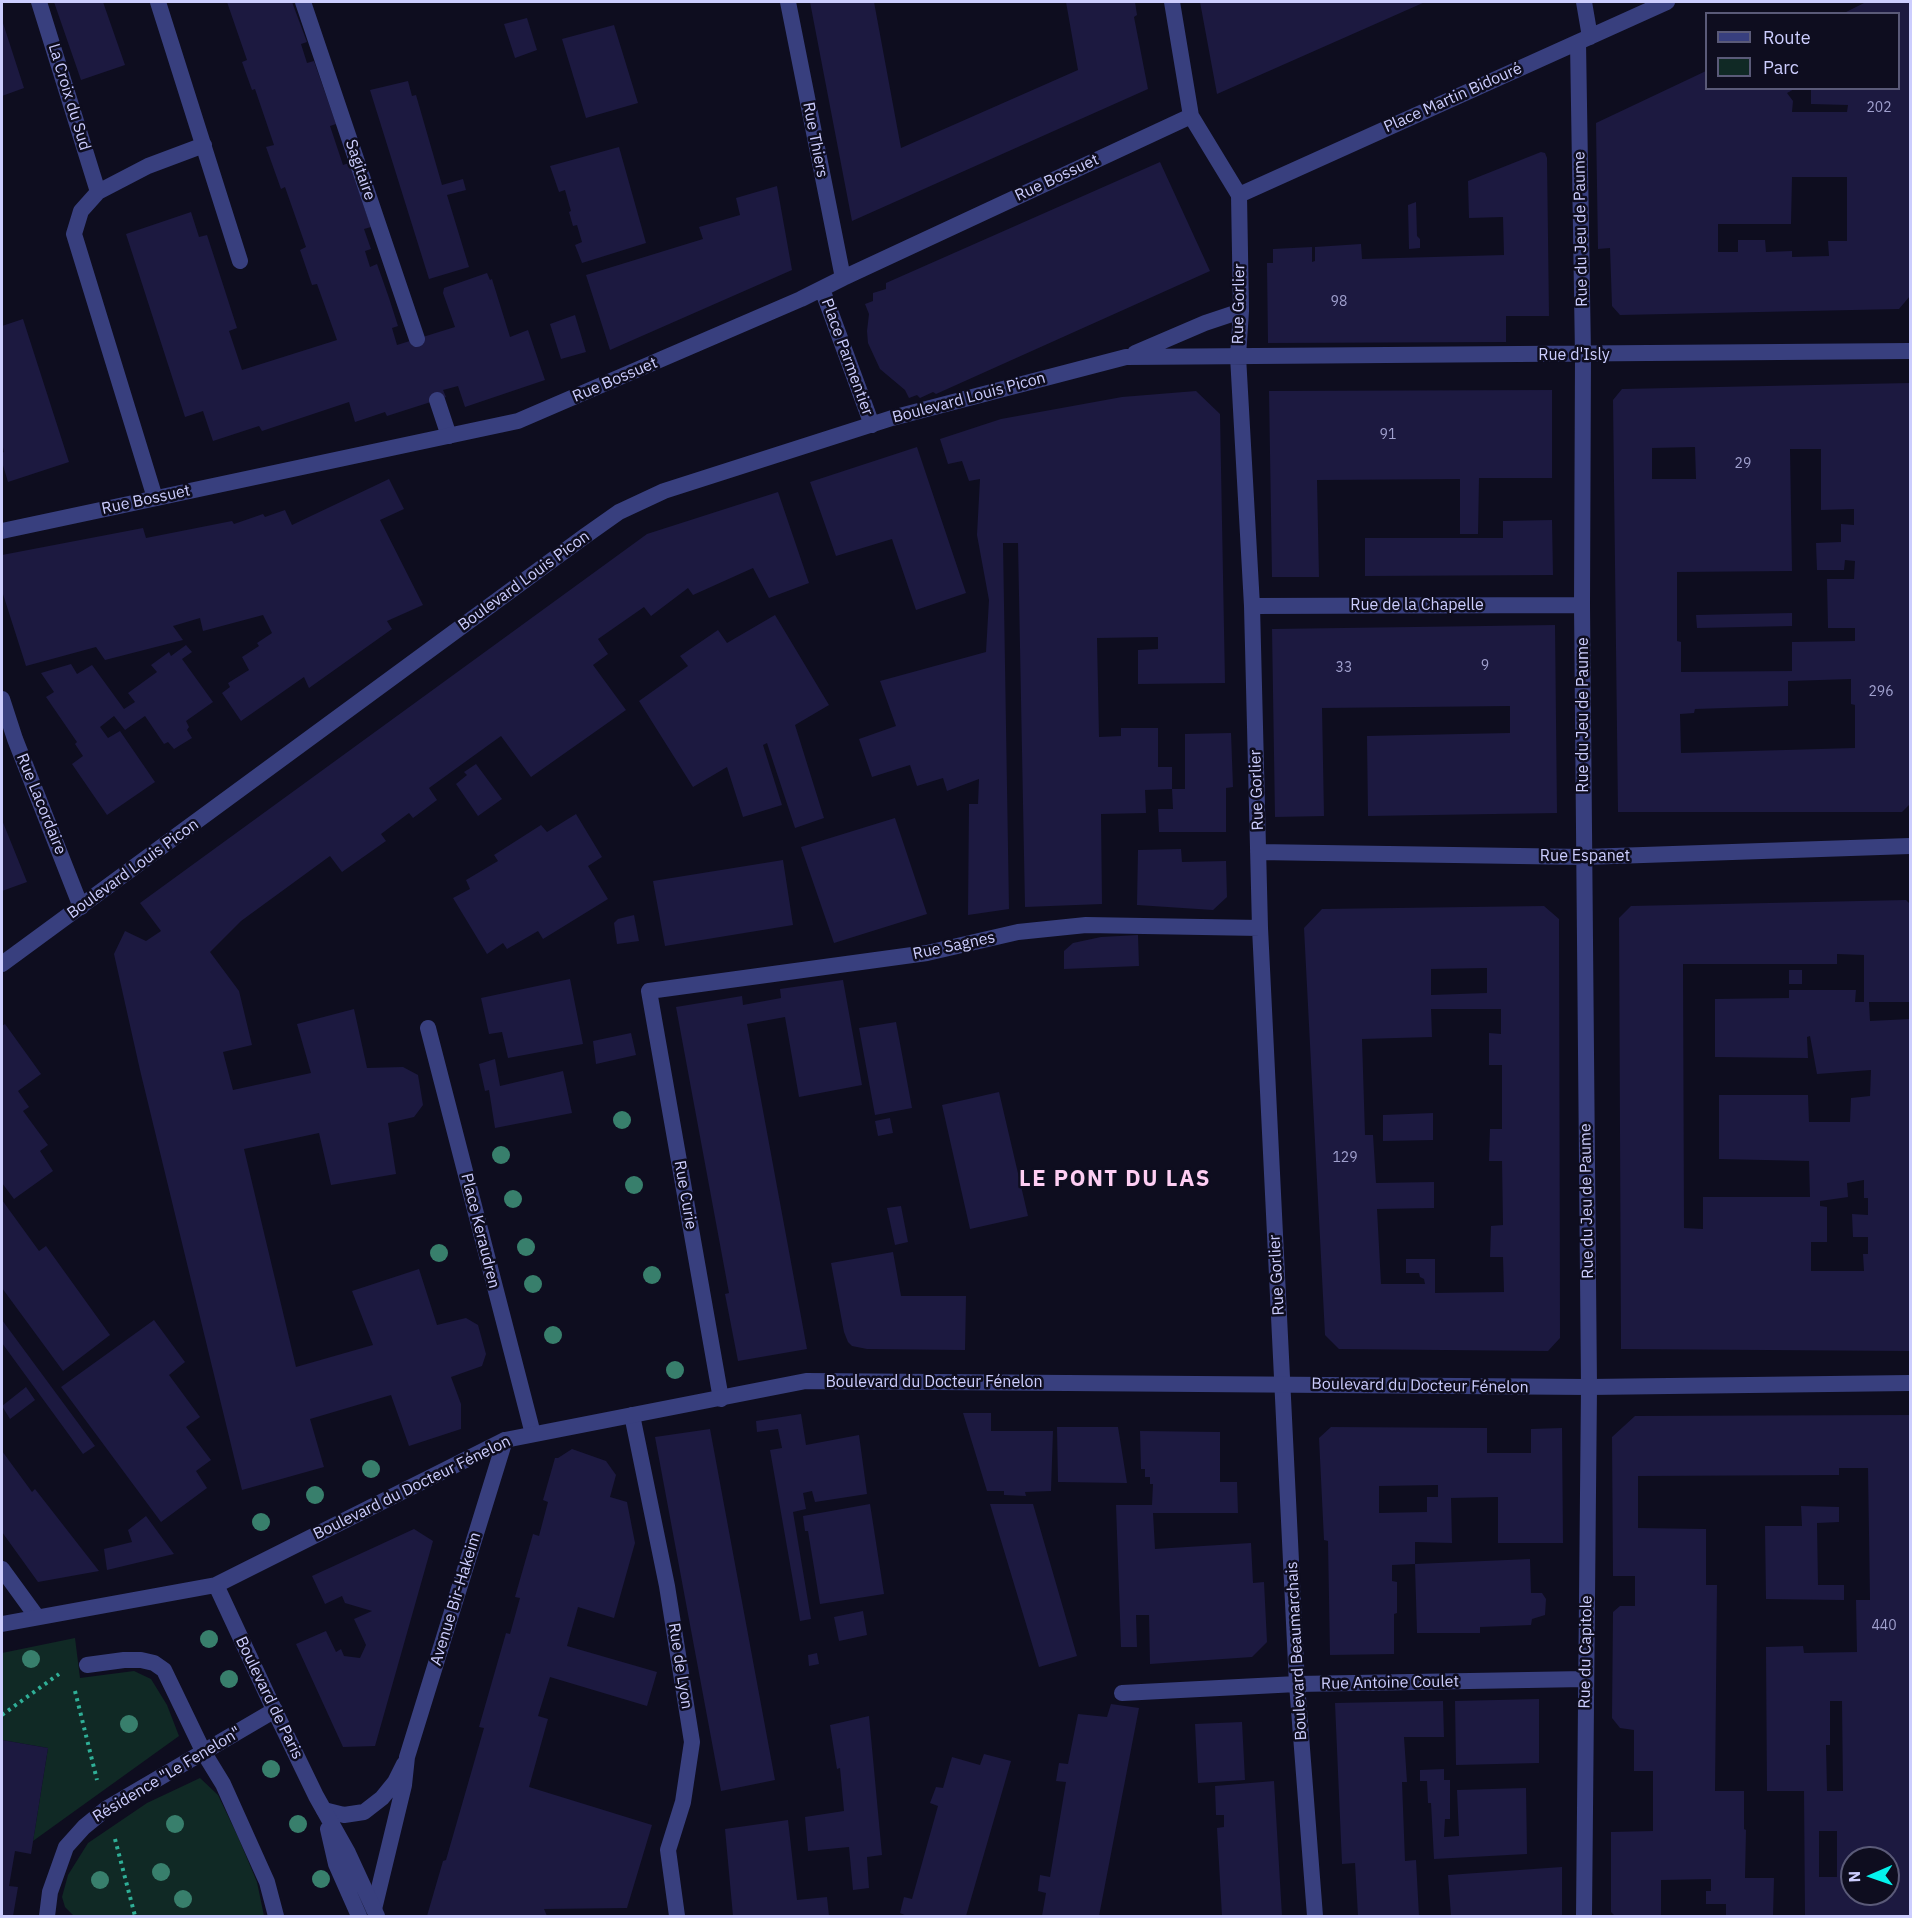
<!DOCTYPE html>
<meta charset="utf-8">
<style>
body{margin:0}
#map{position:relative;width:1912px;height:1918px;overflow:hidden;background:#0e0d1f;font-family:"IBM Plex Sans",sans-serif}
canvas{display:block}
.frame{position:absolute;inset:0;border:3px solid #cccdfe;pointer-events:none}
.legend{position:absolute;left:1705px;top:12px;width:195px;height:78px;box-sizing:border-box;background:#0e0d1f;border:2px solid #5a5a78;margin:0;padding:8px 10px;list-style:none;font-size:18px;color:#cccdfe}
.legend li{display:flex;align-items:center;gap:12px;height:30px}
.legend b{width:30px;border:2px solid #5a5a78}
.north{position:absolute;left:1840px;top:1846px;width:60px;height:60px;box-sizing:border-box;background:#0e0d1f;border:2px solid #5a5a78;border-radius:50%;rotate:268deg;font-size:16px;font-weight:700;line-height:24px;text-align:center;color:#cccdfe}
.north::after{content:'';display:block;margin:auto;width:21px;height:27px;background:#04f2ec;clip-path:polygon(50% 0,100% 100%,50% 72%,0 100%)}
</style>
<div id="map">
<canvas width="1912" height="1918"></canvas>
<div class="frame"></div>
<ul class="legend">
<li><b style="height:8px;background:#383f7e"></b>Route</li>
<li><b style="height:16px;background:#102925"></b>Parc</li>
</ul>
<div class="north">N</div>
</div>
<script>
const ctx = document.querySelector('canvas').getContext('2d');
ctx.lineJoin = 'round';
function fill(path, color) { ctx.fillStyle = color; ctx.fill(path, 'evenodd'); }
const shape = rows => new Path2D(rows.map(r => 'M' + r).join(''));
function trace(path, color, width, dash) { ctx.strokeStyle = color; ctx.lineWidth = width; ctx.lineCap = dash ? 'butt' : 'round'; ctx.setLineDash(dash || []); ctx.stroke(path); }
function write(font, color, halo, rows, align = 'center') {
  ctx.font = font + ' "IBM Plex Sans",sans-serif'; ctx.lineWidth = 5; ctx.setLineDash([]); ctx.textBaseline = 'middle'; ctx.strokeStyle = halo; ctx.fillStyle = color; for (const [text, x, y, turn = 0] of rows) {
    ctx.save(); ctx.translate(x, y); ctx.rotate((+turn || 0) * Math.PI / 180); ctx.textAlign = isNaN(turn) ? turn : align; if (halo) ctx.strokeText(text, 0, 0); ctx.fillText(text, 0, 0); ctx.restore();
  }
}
const green = shape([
 [75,1638,80,1678,134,1671,151,1679,167,1705,179,1736,33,1841,48,1748,2,1740,2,1653],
 [200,1778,218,1795,238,1837,257,1882,264,1916,74,1916,65,1907,62,1897,68,1875,88,1843,147,1803]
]);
const building = shape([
 [54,2,103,2,125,65,81,80],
 [227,2,292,2,307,42,301,44,307,63,314,61,336,124,330,126,343,165,349,163,371,227,364,229,371,249,365,251,370,267,377,264,389,298,398,326,392,328,397,345,455,327,443,293,444,288,487,273,490,280,492,279,510,337,528,330,545,380,465,407,458,386,443,390,446,397,437,400,387,416,385,412,355,422,349,402,262,431,259,426,213,441,203,411,185,417,126,234,191,212,199,237,207,235,237,328,229,331,242,370,337,340,317,284,312,285,300,250,306,247,285,187,281,189,266,147,274,145,255,89,252,90,242,62,247,60],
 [810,2,874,2,901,148,1078,70,1066,2,1135,2,1137,15,1134,17,1148,89,852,221],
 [1200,2,1425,2,1217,94],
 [1866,2,1910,2,1910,296,1899,309,1620,315,1612,306,1610,248,1598,249,1596,123,1706,71,1706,88,1796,88,1787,93,1793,101,1792,112,1847,112,1848,105,1811,104,1811,88,1899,88,1899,14,1842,14],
 [1792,177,1847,177,1847,241,1828,241,1829,256,1792,257,1792,251,1766,252,1765,240,1738,240,1738,252,1718,252,1718,224,1791,224],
 [527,18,537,50,515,58,504,24],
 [2,20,24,88,2,96],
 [614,25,638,103,586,118,562,39],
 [408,81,412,96,416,95,442,185,463,179,466,190,447,195,469,267,429,279,370,90],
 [619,147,646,243,582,263,575,245,582,242,577,225,573,226,569,212,571,211,565,190,559,192,550,166],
 [1541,152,1545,153,1547,158,1549,316,1506,316,1506,342,1268,343,1267,263,1273,263,1273,249,1312,247,1312,262,1315,261,1315,247,1361,244,1362,259,1504,255,1503,217,1469,218,1468,181],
 [1160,162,1210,271,936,394,933,392,920,398,917,395,909,398,905,390,880,369,868,343,867,331,869,314,865,304,873,301,873,293,886,289,886,283],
 [777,186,792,270,610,350,586,275,703,239,699,227,740,215,736,198],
 [1416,202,1417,236,1420,239,1420,248,1409,249,1408,205],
 [575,315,586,352,561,359,550,324],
 [23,319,69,462,8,482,2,462,2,453,4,452,2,443,2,326],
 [1910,383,1910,804,1902,812,1618,812,1613,400,1622,389],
 [1695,447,1696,479,1652,479,1652,448],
 [1790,449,1821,449,1821,510,1854,509,1854,525,1841,524,1841,542,1816,543,1817,570,1844,570,1845,560,1855,561,1854,579,1827,579,1828,628,1855,628,1855,641,1792,642,1792,671,1681,672,1681,642,1677,641,1677,572,1792,571],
 [1851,679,1851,704,1855,705,1855,748,1681,753,1680,714,1694,713,1695,709,1788,706,1788,681],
 [1552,390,1552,478,1479,478,1478,534,1460,534,1460,479,1317,480,1319,577,1272,577,1269,391],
 [1196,391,1220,414,1225,683,1138,684,1138,650,1158,649,1158,637,1097,638,1099,737,1121,736,1121,728,1158,728,1158,767,1172,767,1172,789,1145,790,1146,813,1101,814,1102,904,1025,907,1018,543,1003,543,1009,909,968,915,969,804,978,804,979,779,947,791,943,778,917,786,910,765,872,777,859,739,896,726,880,681,986,652,989,600,977,535,980,479,969,481,962,461,948,464,940,439,1001,419,1122,397],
 [917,447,966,593,916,610,892,539,836,556,810,482],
 [389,479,404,509,380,520,423,605,387,621,392,629,309,688,304,677,241,721,222,693,230,687,228,683,249,670,242,657,259,646,257,643,272,633,263,615,203,631,200,618,173,626,183,640,105,660,96,647,26,666,2,591,2,555,143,528,146,538,232,521,234,524,263,514,265,517,285,510,292,525],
 [778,492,809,583,769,598,753,568,693,595,688,588,651,616,644,607,598,639,608,654,593,665,626,710,531,777,501,736,429,788,437,800,413,818,409,813,381,834,386,841,342,872,330,856,241,921,210,952,239,991,252,1045,223,1052,233,1090,311,1073,297,1024,354,1009,367,1068,403,1067,418,1075,423,1105,414,1117,388,1123,396,1174,331,1185,319,1133,244,1149,296,1367,373,1345,352,1291,419,1269,437,1325,466,1318,478,1325,486,1354,482,1366,451,1377,461,1404,461,1429,409,1446,391,1395,310,1419,324,1467,242,1490,140,1070,114,954,125,931,146,941,161,931,140,903,647,534],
 [1552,520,1553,575,1365,576,1365,538,1503,538,1503,521],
 [1792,613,1792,626,1697,628,1696,615],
 [775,615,829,705,795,725,824,818,795,828,767,743,763,745,782,805,743,817,727,767,693,787,639,701,688,666,680,656,718,630,727,643],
 [1555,625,1557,813,1368,816,1367,736,1510,733,1510,706,1322,708,1324,816,1275,817,1272,629],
 [186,645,192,652,182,659,213,702,186,721,189,727,187,730,192,738,174,749,168,742,164,744,145,716,125,730,114,716,100,727,108,738,120,731,155,782,107,815,72,764,83,756,75,744,77,742,46,697,54,692,41,673,71,664,77,674,92,665,124,709,135,702,128,693,157,672,151,665,169,652,171,656],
 [1231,733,1233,787,1226,788,1226,832,1159,832,1158,809,1173,809,1172,789,1185,789,1185,734],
 [476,764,502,799,478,816,456,784,467,775,464,772],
 [576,814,602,857,588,866,608,899,543,939,538,931,507,949,503,943,487,954,453,898,470,889,466,880,498,861,494,855,541,825,547,832],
 [895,818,927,914,834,943,801,847],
 [2,820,27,882,2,891],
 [1181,849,1182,862,1226,861,1227,897,1213,910,1137,905,1138,850],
 [783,860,793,925,665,946,653,881],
 [1906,900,1910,904,1910,1002,1869,1002,1870,1021,1910,1019,1910,1351,1621,1349,1619,918,1631,906],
 [1837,954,1864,955,1864,1002,1855,1002,1856,990,1789,990,1789,998,1715,999,1715,1057,1808,1058,1807,1037,1810,1036,1817,1074,1871,1070,1870,1096,1851,1098,1850,1122,1809,1122,1808,1095,1719,1095,1719,1159,1809,1161,1810,1197,1703,1197,1703,1229,1684,1228,1683,964,1837,964],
 [1864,1180,1864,1198,1868,1198,1868,1215,1852,1214,1853,1237,1868,1237,1868,1254,1863,1254,1864,1271,1811,1271,1811,1242,1827,1242,1827,1207,1820,1206,1820,1201,1848,1197,1847,1183],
 [1544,906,1559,919,1560,1338,1548,1351,1339,1349,1325,1335,1304,928,1322,909],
 [1487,968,1487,993,1431,995,1431,969],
 [1431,1009,1501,1009,1501,1034,1489,1033,1489,1065,1502,1065,1502,1129,1490,1129,1489,1161,1502,1161,1503,1225,1491,1226,1490,1257,1503,1257,1504,1292,1435,1293,1435,1259,1406,1259,1406,1273,1419,1273,1420,1277,1424,1279,1425,1284,1381,1284,1377,1209,1434,1208,1434,1182,1376,1183,1373,1135,1365,1135,1362,1039,1432,1037],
 [634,915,639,941,617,944,614,923,618,919],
 [1138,935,1139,966,1064,969,1064,951,1073,943,1101,937],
 [1789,970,1802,970,1802,984,1789,984],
 [570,979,583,1044,508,1058,502,1032,489,1034,481,998],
 [843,980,862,1085,799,1097,785,1017,747,1024,807,1349,738,1361,725,1294,729,1293,676,1007,742,996,743,1005,781,998,780,989],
 [896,1022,912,1108,875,1115,859,1028],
 [5,1024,41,1074,18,1091,29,1107,23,1111,48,1145,40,1151,53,1171,14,1199,2,1183,2,1026],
 [631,1033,636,1055,596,1064,593,1041],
 [495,1059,500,1086,563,1071,572,1113,495,1128,489,1090,485,1091,479,1064],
 [999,1092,1028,1216,970,1229,942,1105],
 [1433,1113,1433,1140,1383,1141,1383,1115],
 [890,1118,893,1133,878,1136,875,1121],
 [2,1200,39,1251,46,1246,110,1335,63,1371,2,1288],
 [901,1206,908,1242,895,1245,887,1208],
 [893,1252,901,1296,966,1296,965,1350,867,1349,852,1346,848,1342,844,1332,831,1263],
 [2,1320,95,1446,83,1454,2,1343],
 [154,1320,185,1362,169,1375,200,1417,186,1427,211,1460,196,1471,207,1488,161,1522,61,1387],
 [26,1387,35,1400,10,1419,2,1406],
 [963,1413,991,1413,991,1431,1053,1431,1051,1491,1025,1492,1026,1496,1004,1495,1004,1491,987,1491],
 [801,1414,806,1445,859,1435,867,1494,815,1502,812,1491,803,1493,806,1509,793,1512,811,1619,800,1621,770,1450,782,1448,778,1429,757,1432,756,1421],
 [1910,1415,1910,1916,1805,1916,1804,1791,1767,1791,1766,1647,1803,1646,1804,1653,1857,1652,1856,1600,1870,1600,1868,1468,1839,1468,1839,1475,1638,1476,1638,1528,1706,1529,1706,1585,1717,1585,1715,1791,1744,1791,1744,1829,1746,1830,1745,1878,1774,1878,1773,1916,1726,1916,1726,1904,1706,1904,1706,1891,1711,1891,1711,1879,1661,1880,1661,1916,1615,1916,1611,1912,1611,1832,1653,1831,1653,1771,1634,1771,1634,1730,1620,1728,1612,1718,1613,1612,1620,1606,1635,1606,1635,1576,1613,1576,1612,1437,1635,1416],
 [1830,1701,1842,1701,1843,1791,1827,1791,1826,1745,1830,1745],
 [1819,1831,1837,1831,1837,1877,1819,1877],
 [1852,1858,1888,1858,1888,1894,1852,1894],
 [1057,1427,1118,1427,1127,1483,1058,1482],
 [1331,1427,1487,1428,1487,1453,1531,1453,1531,1429,1562,1428,1563,1543,1498,1543,1498,1497,1451,1498,1452,1543,1415,1542,1415,1564,1392,1565,1392,1581,1397,1582,1397,1613,1394,1614,1394,1654,1330,1655,1328,1541,1324,1540,1319,1438],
 [1438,1485,1438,1497,1427,1497,1427,1512,1379,1513,1379,1486],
 [710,1429,775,1780,721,1791,655,1437],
 [1140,1431,1220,1432,1220,1482,1237,1482,1238,1513,1153,1513,1155,1549,1251,1543,1253,1583,1264,1582,1267,1642,1252,1657,1150,1664,1149,1615,1136,1615,1137,1647,1121,1647,1116,1505,1152,1505,1153,1484,1150,1484,1150,1477,1145,1477,1145,1469,1141,1469],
 [572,1449,606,1461,616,1475,610,1497,627,1502,635,1543,614,1618,578,1607,567,1646,657,1672,647,1706,550,1677,538,1716,548,1719,529,1787,652,1825,627,1908,544,1909,547,1916,427,1916,443,1861,446,1860,484,1728,479,1727,506,1633,510,1634,520,1598,515,1597,533,1534,539,1536,548,1502,543,1500,555,1458,558,1458],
 [2,1451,32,1492,35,1489,99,1571,38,1582,2,1532],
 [870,1504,884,1594,820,1604,808,1531,805,1531,803,1516],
 [990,1504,1033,1504,1077,1656,1039,1667],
 [1801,1506,1839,1507,1839,1522,1817,1523,1818,1585,1844,1585,1844,1600,1766,1599,1765,1526,1802,1526],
 [146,1516,174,1554,107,1570,104,1549,132,1542,128,1530],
 [414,1529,433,1541,375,1746,343,1747,296,1644,326,1631,336,1652,341,1649,344,1656,360,1658,366,1645,354,1619,372,1611,345,1603,342,1596,325,1604,312,1576],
 [1530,1559,1531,1593,1542,1593,1546,1599,1545,1615,1532,1619,1531,1625,1480,1627,1480,1633,1417,1633,1415,1564],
 [863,1611,867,1635,839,1641,834,1617],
 [817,1653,819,1664,809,1666,808,1655],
 [1539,1699,1539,1763,1456,1765,1455,1701],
 [1443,1701,1444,1737,1404,1737,1407,1782,1402,1782,1405,1861,1416,1860,1419,1916,1358,1916,1355,1863,1342,1864,1335,1703],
 [1111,1704,1139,1708,1099,1916,1042,1916,1046,1893,1038,1891,1040,1875,1050,1877,1066,1782,1056,1781,1059,1763,1068,1764,1078,1714,1107,1717],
 [869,1716,882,1855,867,1857,869,1888,853,1890,849,1847,808,1851,805,1817,844,1811,840,1768,837,1769,830,1725],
 [1242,1722,1245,1780,1198,1783,1195,1724],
 [2,1740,48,1748,31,1854,15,1851,9,1886,18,1887,13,1916,2,1916],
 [984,1754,1011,1761,966,1916,907,1916,900,1913,904,1897,912,1899,938,1806,930,1803,936,1787,943,1788,952,1757,980,1765],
 [1444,1769,1444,1780,1450,1780,1450,1819,1445,1819,1444,1837,1459,1836,1457,1790,1526,1788,1527,1854,1434,1859,1431,1803,1428,1803,1427,1781,1420,1781,1420,1770],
 [1274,1781,1282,1916,1222,1916,1217,1828,1224,1827,1224,1815,1216,1815,1215,1786],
 [788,1820,797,1900,827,1897,829,1916,733,1916,725,1829],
 [1562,1867,1562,1916,1451,1916,1448,1875]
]);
const path = shape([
 [75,1691,97,1780],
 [2,1715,59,1674],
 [115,1839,135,1916]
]);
const service = shape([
 [39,2,98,192],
 [158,2,240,261],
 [303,2,417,339],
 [437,400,449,436],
 [155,498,74,234,81,211,98,192,148,166,204,145],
 [87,1665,124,1660,141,1660,154,1663,164,1670,204,1753,223,1784,267,1882,276,1916],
 [47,1916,50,1892,66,1847,84,1827,106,1809,275,1710]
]);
const minor = shape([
 [788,2,843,278],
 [1172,2,1191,116,1239,195],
 [1584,2,1590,37],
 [1578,42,1583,355,1582,605,1589,1387,1584,1916],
 [1239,195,1241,311,1238,356,1252,606,1260,928,1297,1684,1315,1916],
 [1239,195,1667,2],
 [822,289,872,425],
 [1135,353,1205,323,1241,311],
 [2,531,518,421,801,299,843,278,1191,116],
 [1252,606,1582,605],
 [2,699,15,739,81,907],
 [1258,852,1584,857,1910,846],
 [2,964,585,536,619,512,664,491,892,418,1126,357,1910,351],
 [428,1028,533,1434],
 [721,1399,649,991,927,953,1018,932,1086,925,1260,928],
 [632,1415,667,1586,692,1742,683,1802,668,1850,677,1916],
 [2,1569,37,1617],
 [1122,1693,1297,1684,1585,1679],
 [324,1810,344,1815,364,1812,382,1798,395,1782,404,1764],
 [374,1909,404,1785,407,1757,505,1440]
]);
const tertiary = shape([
 [216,1585,271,1703,316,1796,348,1853,377,1916],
 [2,1624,216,1585,505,1440,806,1381,1589,1387,1910,1383],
 [328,1829,336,1864,359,1916]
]);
const trees = [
 [622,1120],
 [501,1155],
 [634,1185],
 [513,1199],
 [526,1247],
 [439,1253],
 [652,1275],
 [533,1284],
 [553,1335],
 [675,1370],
 [371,1469],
 [315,1495],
 [261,1522],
 [209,1639],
 [31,1659],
 [229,1679],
 [129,1724],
 [271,1769],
 [175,1824],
 [298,1824],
 [161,1872],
 [321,1879],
 [100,1880],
 [183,1899]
];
const numberNames = [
 ["202",1879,108],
 ["98",1339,302],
 ["91",1388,435],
 ["29",1743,464],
 ["9",1485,666],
 ["33",1344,668],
 ["296",1881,692],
 ["129",1345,1158],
 ["440",1884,1626]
];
const streetNames = [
 ["La Croix du Sud",69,97,73],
 ["Place Martin Bidouré",1453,98,-24],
 ["Rue Thiers",815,140,79],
 ["Sagitaire",360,170,71],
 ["Rue Bossuet",1057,178,-25],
 ["Rue du Jeu de Paume",1581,229,-91],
 ["Rue Gorlier",1239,304,-89],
 ["Rue d'Isly",1574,355],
 ["Place Parmentier",847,357,70],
 ["Rue Bossuet",615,380,-23],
 ["Boulevard Louis Picon",969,398,-15],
 ["Rue Bossuet",146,500,-12],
 ["Boulevard Louis Picon",524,581,-36],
 ["Rue de la Chapelle",1417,605],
 ["Rue du Jeu de Paume",1583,715,-90],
 ["Rue Gorlier",1257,790,-92],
 ["Rue Lacordaire",41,804,68],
 ["Rue Espanet",1585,856],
 ["Boulevard Louis Picon",133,869,-36],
 ["Rue Sagnes",954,946,-12],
 ["Rue Curie",685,1195,80],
 ["Rue du Jeu de Paume",1587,1201,-91],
 ["Place Keraudren",480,1231,76],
 ["Rue Gorlier",1277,1275,-93],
 ["Boulevard du Docteur Fénelon",934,1382],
 ["Boulevard du Docteur Fénelon",1420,1386,1],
 ["Boulevard du Docteur Fénelon",412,1488,-26],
 ["Avenue Bir-Hakeim",456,1599,-73],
 ["Boulevard Beaumarchais",1297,1651,-93],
 ["Rue du Capitole",1586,1652,-89],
 ["Rue de Lyon",680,1666,81],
 ["Rue Antoine Coulet",1390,1683,-1],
 ["Boulevard de Paris",269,1698,64],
 ["Résidence \"Le Fenelon\"",167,1775,-31]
];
const districtNames = [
 ["LE PONT DU LAS",1115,1180]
];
fill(green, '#102925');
fill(building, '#1c1940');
trace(path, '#2faf97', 4, [3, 4.5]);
trace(service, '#383f7e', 16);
trace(minor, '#383f7e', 16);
trace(tertiary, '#383f7e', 16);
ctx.fillStyle = '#387f6c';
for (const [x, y] of trees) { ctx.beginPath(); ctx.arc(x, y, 9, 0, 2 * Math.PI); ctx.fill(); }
write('14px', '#a0a0ce', null, numberNames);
write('16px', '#cccdfe', '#0e0d1f', streetNames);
ctx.letterSpacing = '1.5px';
write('bold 22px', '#fecef3', '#0e0d1f', districtNames);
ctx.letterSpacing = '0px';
</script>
